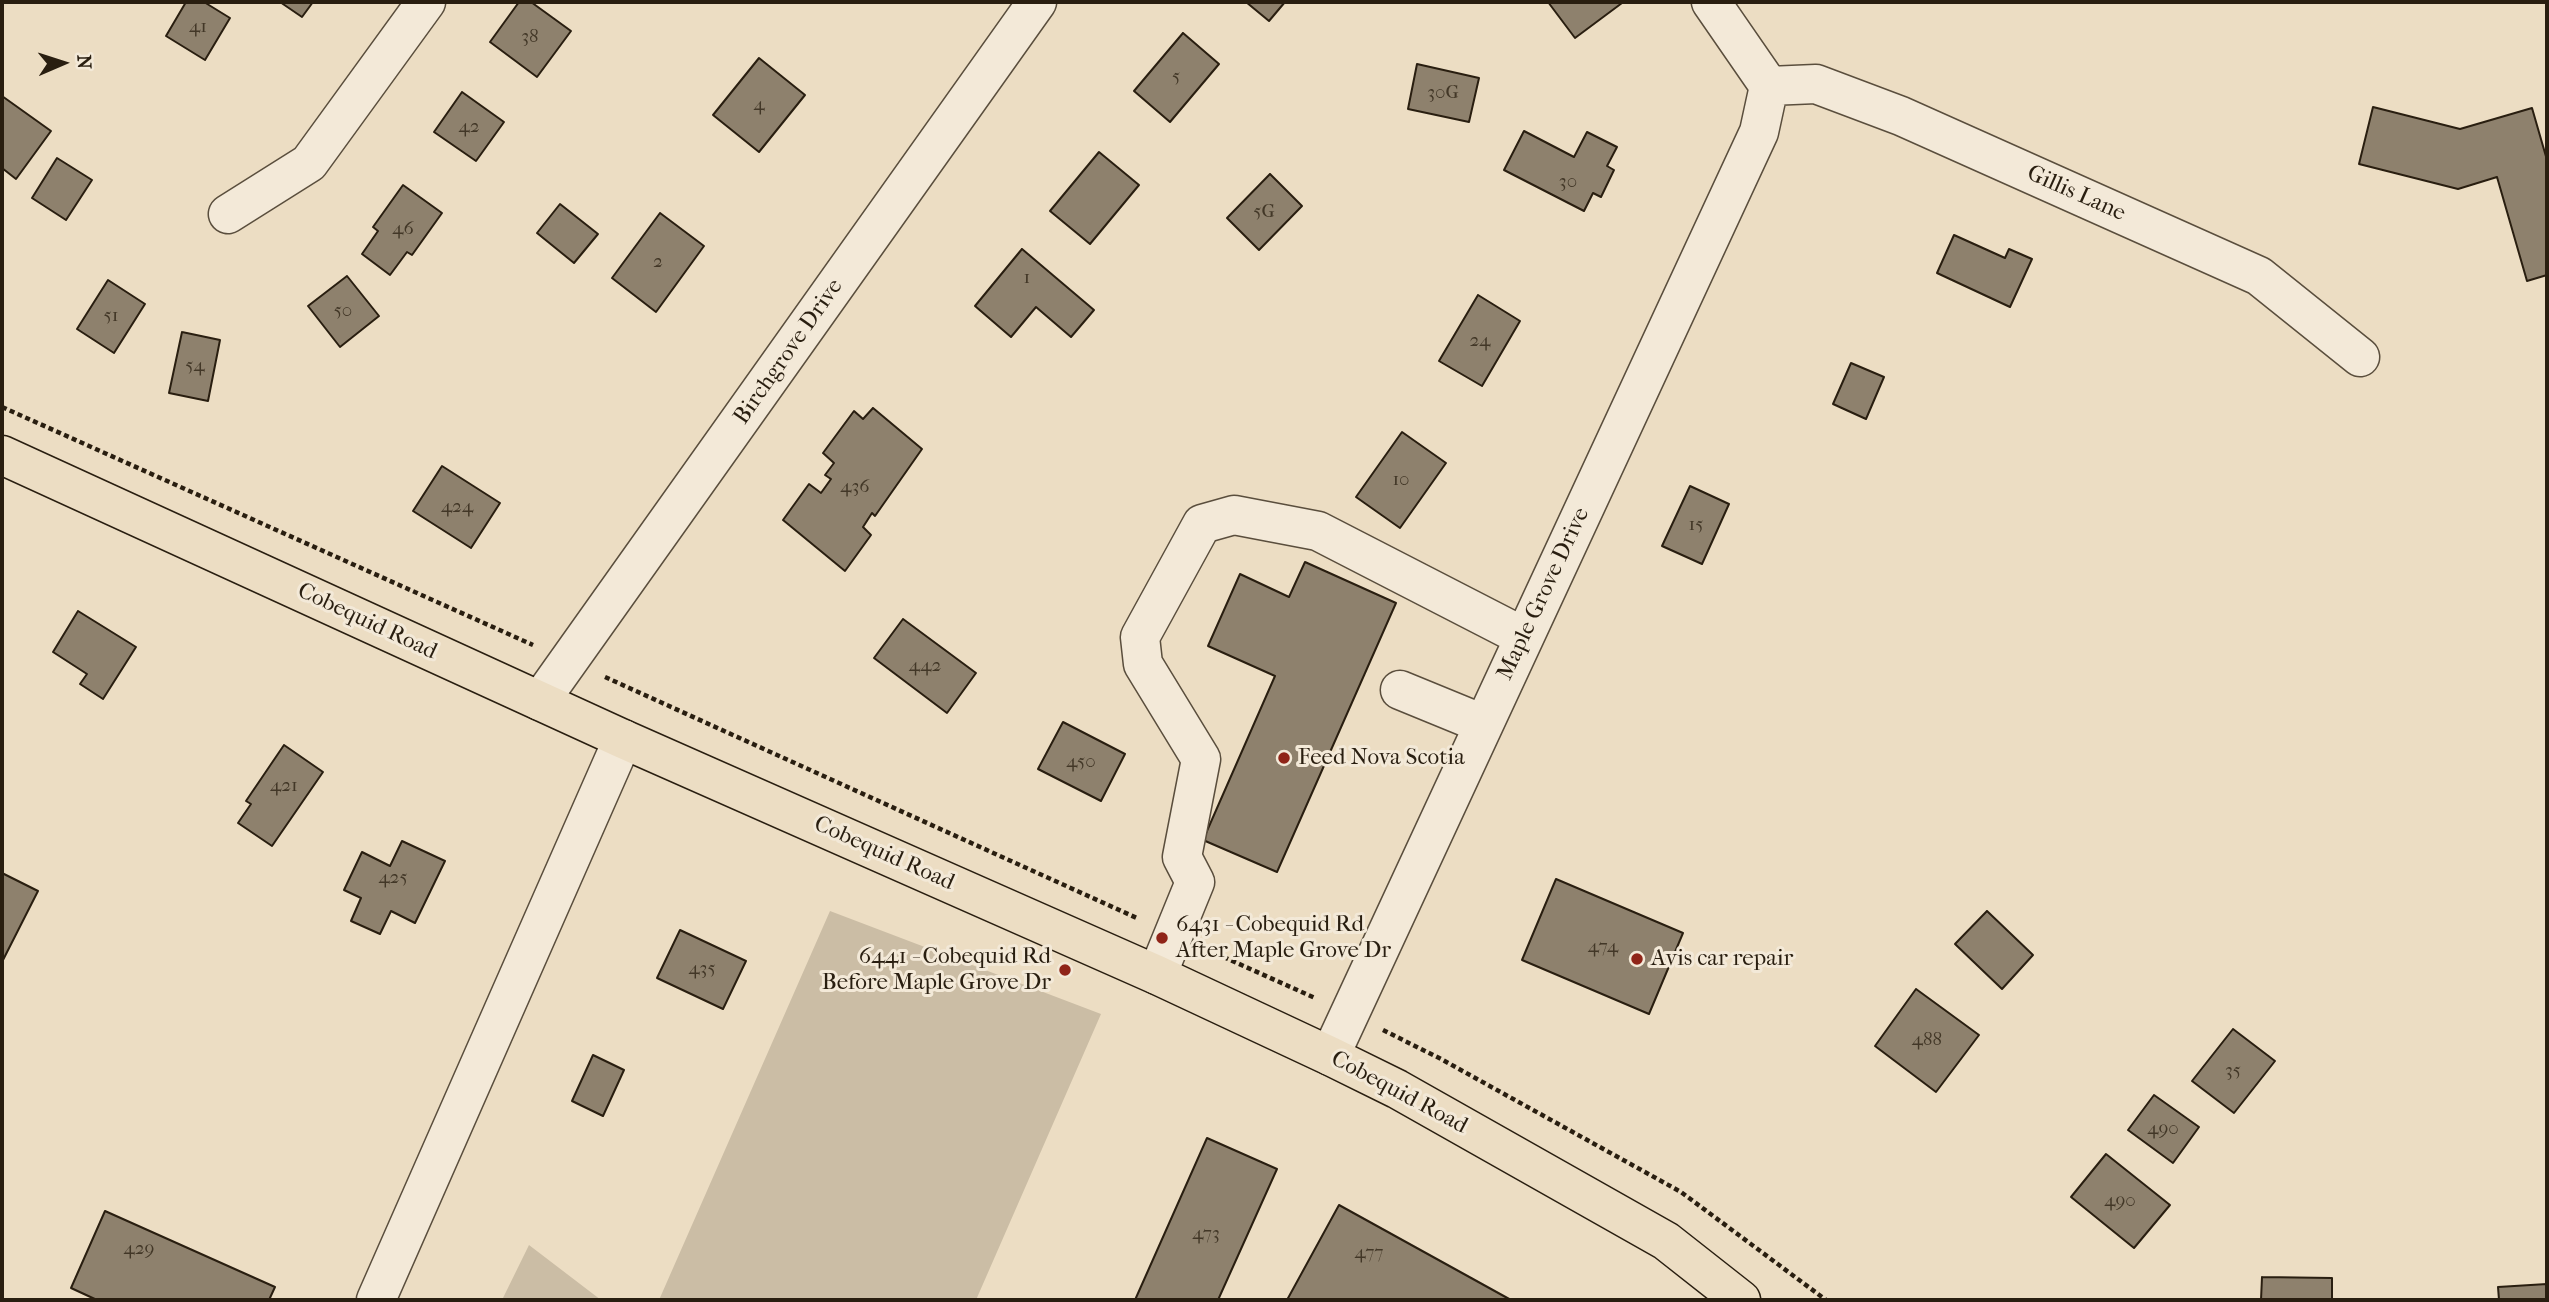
<!DOCTYPE html>
<style>
body{margin:0}
#map{position:relative;width:2549px;height:1302px;overflow:hidden;background:#ecddc3;font-family:"IM FELL French Canon",serif}
canvas{display:block}
.frame{position:absolute;inset:0;border:4px solid #291e10;pointer-events:none}
.north{position:absolute;left:28px;top:28px;width:70px;height:70px;-webkit-text-stroke:5px #f3e9d8;paint-order:stroke;rotate:87deg;font-size:19px;font-weight:700;line-height:28px;text-align:center;color:#291e10}
.north::after{content:'';display:block;margin:auto;width:24px;height:32px;background:#291e10;clip-path:polygon(50% 0,100% 100%,50% 72%,0 100%)}
</style>
<div id="map">
<canvas width="2549" height="1302"></canvas>
<div class="frame"></div>
<div class="north">N</div>
</div>
<script>
const ctx = document.querySelector('canvas').getContext('2d');
ctx.lineJoin = 'round';
function fill(path, color) { ctx.fillStyle = color; ctx.fill(path, 'evenodd'); }
const shape = rows => new Path2D(rows.map(r => 'M' + r).join(''));
function trace(path, color, width, dash) { ctx.strokeStyle = color; ctx.lineWidth = width; ctx.lineCap = dash ? 'butt' : 'round'; ctx.setLineDash(dash || []); ctx.stroke(path); }
function write(font, color, halo, rows, align = 'center') {
  ctx.font = font + ' "IM FELL French Canon",serif'; ctx.lineWidth = 6; ctx.setLineDash([]); ctx.textBaseline = 'middle'; ctx.strokeStyle = halo; ctx.fillStyle = color; for (const [text, x, y, turn = 0] of rows) {
    ctx.save(); ctx.translate(x, y); ctx.rotate((+turn || 0) * Math.PI / 180); ctx.textAlign = isNaN(turn) ? turn : align; if (halo) ctx.strokeText(text, 0, 0); ctx.fillText(text, 0, 0); ctx.restore();
  }
}
const green = shape([
 [830,911,1101,1014,976,1300,659,1300],
 [529,1245,601,1300,502,1300]
]);
const building = shape([
 [186,2,204,2,230,18,205,60,166,36,186,2],
 [280,2,313,2,302,17,280,2],
 [519,2,531,2,571,31,537,77,490,42,519,2],
 [1246,2,1285,2,1269,21,1246,2],
 [1548,2,1621,2,1622,3,1575,38,1548,2],
 [1183,33,1219,64,1170,122,1134,91,1183,33],
 [759,58,805,95,759,152,713,115,759,58],
 [1417,64,1479,78,1469,122,1408,109,1417,64],
 [462,92,504,122,476,161,434,132,462,92],
 [2,96,51,131,16,179,2,168,2,96],
 [2373,107,2460,129,2532,108,2547,160,2547,275,2527,281,2497,177,2458,189,2359,164,2373,107],
 [1524,131,1574,157,1587,132,1617,147,1607,166,1614,170,1601,197,1593,193,1584,211,1504,170,1524,131],
 [1099,152,1139,185,1090,244,1050,211,1099,152],
 [57,158,92,180,66,220,32,198,57,158],
 [1270,174,1302,206,1259,250,1227,218,1270,174],
 [403,185,442,213,412,255,407,252,390,275,362,254,378,231,373,227,403,185],
 [560,204,598,234,574,263,537,233,560,204],
 [660,213,704,246,656,312,612,278,660,213],
 [1954,235,2005,258,2009,249,2032,259,2010,307,1937,273,1954,235],
 [1022,249,1094,310,1071,337,1036,307,1011,337,975,306,1022,249],
 [347,276,379,316,340,347,308,306,347,276],
 [108,280,145,304,114,353,77,329,108,280],
 [1478,295,1520,321,1482,386,1439,361,1478,295],
 [182,332,220,340,208,401,169,393,182,332],
 [1851,363,1884,377,1866,419,1833,404,1851,363],
 [873,408,922,449,875,516,872,513,863,527,871,535,845,571,783,520,809,484,821,493,831,479,825,475,834,463,823,453,854,411,863,419,873,408],
 [1402,432,1446,463,1400,528,1356,497,1402,432],
 [442,466,500,503,471,548,413,511,442,466],
 [1690,486,1729,504,1702,564,1662,546,1690,486],
 [1305,562,1396,603,1277,872,1203,840,1275,676,1208,646,1240,574,1289,597,1305,562],
 [78,611,136,647,103,699,80,684,87,674,53,652,78,611],
 [903,619,976,673,947,713,874,658,903,619],
 [1063,722,1125,754,1101,801,1038,769,1063,722],
 [284,745,323,772,272,846,238,823,251,804,246,801,284,745],
 [402,841,445,861,415,923,391,911,380,934,351,921,361,898,344,890,362,852,390,866,402,841],
 [2,873,38,891,2,962,2,873],
 [1556,879,1683,933,1649,1014,1522,960,1556,879],
 [1987,911,2033,955,2002,989,1955,944,1987,911],
 [680,930,746,961,723,1009,657,978,680,930],
 [1916,989,1979,1035,1936,1092,1875,1046,1916,989],
 [2233,1029,2275,1061,2234,1113,2192,1081,2233,1029],
 [593,1055,624,1070,603,1116,572,1101,593,1055],
 [2154,1095,2199,1127,2173,1163,2128,1130,2154,1095],
 [1207,1138,1277,1169,1218,1300,1135,1300,1207,1138],
 [2106,1154,2170,1205,2134,1248,2071,1197,2106,1154],
 [1339,1205,1511,1300,1287,1300,1339,1205],
 [105,1211,275,1287,269,1300,97,1300,71,1288,105,1211],
 [2262,1277,2332,1278,2332,1300,2261,1300,2262,1277],
 [2547,1284,2547,1300,2499,1300,2498,1287,2547,1284]
]);
const path = shape([
 [2,407,533,645],
 [605,677,1139,919],
 [1208,950,1315,998],
 [1383,1030,1441,1059,1681,1192,1826,1300]
]);
const minor = shape([
 [1769,86,1816,84,1901,116,2259,276,2360,357],
 [228,214,309,163,426,2],
 [1400,690,1483,724],
 [540,701,1037,2],
 [1157,975,1195,882,1182,857,1201,759,1143,664,1140,637,1202,524,1234,515,1318,531,1524,637],
 [1330,1056,1759,132,1769,86,1711,2],
 [376,1300,623,739]
]);
const major = shape([
 [2,455,623,739,1157,975,1330,1056,1397,1089,1666,1241,1741,1300]
]);
const markers = [
 [1284,758,7,"#8f2418"],
 [1162,938,7,"#8f2418"],
 [1637,959,7,"#8f2418"],
 [1065,970,7,"#8f2418"]
];
const numberNames = [
 ["41",198,27],
 ["38",530,37],
 ["5",1176,77],
 ["30G",1443,93],
 ["4",759,105],
 ["42",469,127],
 ["30",1568,182],
 ["5G",1264,212],
 ["46",403,229],
 ["2",658,262],
 ["1",1027,278],
 ["50",343,311],
 ["51",111,316],
 ["24",1480,341],
 ["54",195,366],
 ["10",1401,480],
 ["436",855,487],
 ["424",457,507],
 ["15",1696,525],
 ["442",925,666],
 ["450",1081,762],
 ["421",284,786],
 ["425",393,878],
 ["474",1603,947],
 ["435",702,969],
 ["488",1927,1040],
 ["35",2233,1071],
 ["490",2163,1129],
 ["490",2120,1201],
 ["473",1206,1234],
 ["429",139,1249],
 ["477",1369,1253]
];
const streetNames = [
 ["Gillis Lane",2076,194,24],
 ["Birchgrove Drive",789,352,-55],
 ["Maple Grove Drive",1544,594,-65],
 ["Cobequid Road",367,622,25],
 ["Cobequid Road",884,854,24],
 ["Cobequid Road",1399,1093,28]
];
const poiNames = [
 ["Feed Nova Scotia",1298,758],
 ["6431 - Cobequid Rd",1176,925],
 ["After Maple Grove Dr",1176,951],
 ["6441 - Cobequid Rd",1051,957,"right"],
 ["Before Maple Grove Dr",1051,983,"right"],
 ["Avis car repair",1651,959]
];
fill(green, '#cbbda5');
fill(building, '#8e816d');
trace(building, '#291e10', 2);
trace(minor, '#5a4e3d', 41);
trace(major, '#291e10', 41);
trace(path, '#291e10', 4.5, [5, 3.5]);
trace(minor, '#f3e9d8', 38);
trace(major, '#ecddc3', 38);
for (const [x, y, r, color] of markers) { const dot = new Path2D(); dot.arc(x, y, r, 0, 2 * Math.PI); ctx.fillStyle = color; ctx.fill(dot); trace(dot, '#f3e9d8', 2.5); }
write('19px', '#423727', null, numberNames);
write('23px', '#291e10', '#f3e9d8', streetNames);
write('23px', '#291e10', '#f3e9d8', poiNames, 'left');
</script>
